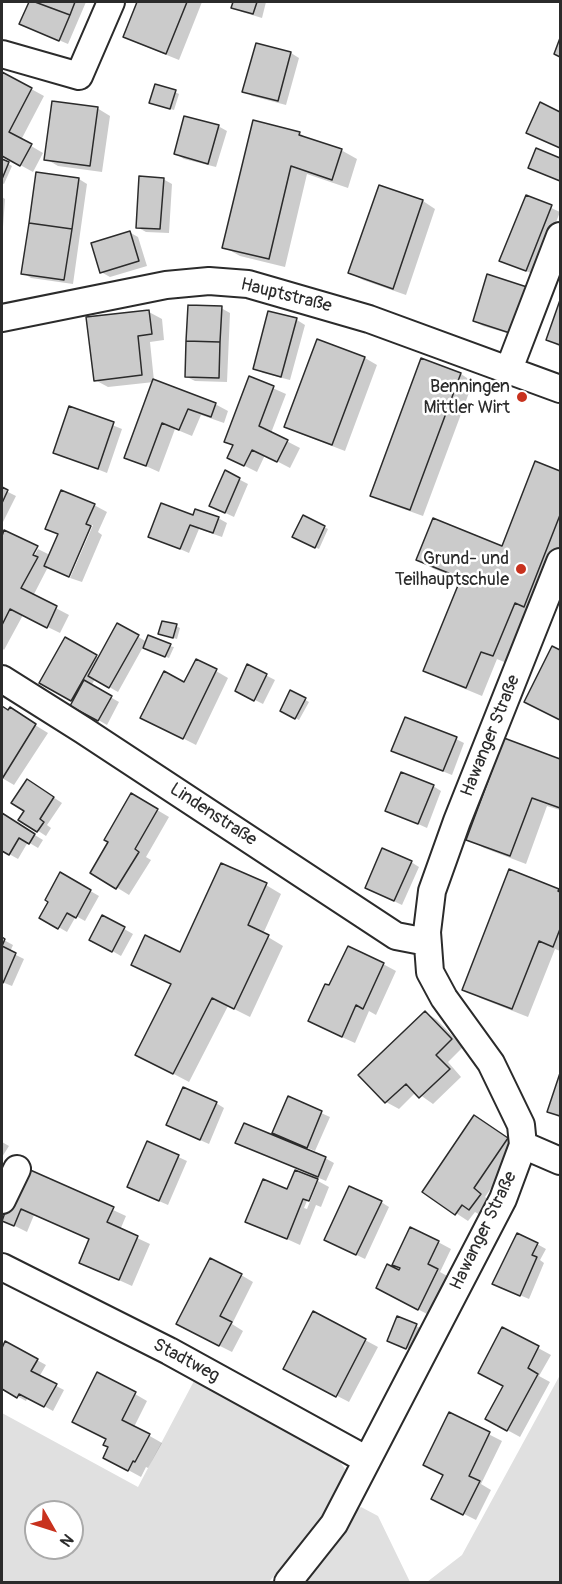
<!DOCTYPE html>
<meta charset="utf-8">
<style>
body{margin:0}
#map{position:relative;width:562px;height:1584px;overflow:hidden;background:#fff;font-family:Pangolin,sans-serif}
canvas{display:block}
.frame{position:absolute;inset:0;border:3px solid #2b2b2b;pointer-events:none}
.north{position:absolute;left:24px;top:1500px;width:60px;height:60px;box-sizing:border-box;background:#fff;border:2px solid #aaa;border-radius:50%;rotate:129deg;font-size:16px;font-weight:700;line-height:24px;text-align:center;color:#2b2b2b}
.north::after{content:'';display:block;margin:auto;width:21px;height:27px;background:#c8321e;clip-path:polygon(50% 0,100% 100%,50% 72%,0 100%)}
</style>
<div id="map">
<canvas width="562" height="1584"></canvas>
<div class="frame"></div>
<div class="north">N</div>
</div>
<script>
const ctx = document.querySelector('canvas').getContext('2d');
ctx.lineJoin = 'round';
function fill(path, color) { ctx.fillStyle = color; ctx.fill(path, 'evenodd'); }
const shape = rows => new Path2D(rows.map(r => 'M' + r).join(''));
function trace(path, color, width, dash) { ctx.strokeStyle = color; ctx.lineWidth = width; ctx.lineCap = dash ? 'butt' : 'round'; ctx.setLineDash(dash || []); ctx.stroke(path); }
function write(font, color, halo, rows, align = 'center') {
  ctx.font = font + ' Pangolin,sans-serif'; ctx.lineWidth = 5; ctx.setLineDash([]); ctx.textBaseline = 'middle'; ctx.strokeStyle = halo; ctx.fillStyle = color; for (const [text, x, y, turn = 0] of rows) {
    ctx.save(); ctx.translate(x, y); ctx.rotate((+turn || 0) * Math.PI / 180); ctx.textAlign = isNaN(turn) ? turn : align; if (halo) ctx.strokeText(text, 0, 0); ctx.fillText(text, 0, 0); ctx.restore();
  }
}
const green = shape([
 [560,1375,560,1582,427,1582,462,1555],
 [194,1381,335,1455,345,1469,339,1490,321,1519,269,1582,2,1582,2,1413,138,1487],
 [36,1512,72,1512,72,1548,36,1548],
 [361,1507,378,1516,410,1582,303,1582,323,1559,353,1514]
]);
const shadow = shape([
 [30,2,86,2,68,44,21,24],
 [139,2,202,2,179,60,137,43,125,36],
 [235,2,266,2,262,18,242,12,233,7],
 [257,44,291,53,299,58,286,105,252,96,244,91],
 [2,73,44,96,21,140,43,153,33,172,2,155],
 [175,92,179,94,174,110,154,104],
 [97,108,110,116,102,172,58,166,46,159],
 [218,126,227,131,216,167,184,159,176,154],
 [299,133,312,141,341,150,357,159,348,188,307,174,285,267,240,256,224,247],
 [2,160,12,166,4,184,2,183],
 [79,179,87,184,73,284,31,278,23,273],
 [163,179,172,184,169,233,146,232,137,227],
 [380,187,423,201,435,209,406,295,363,280,350,273],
 [2,197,5,199,2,241],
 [527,197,560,212,535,275,501,260],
 [129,232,138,237,147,266,110,277,101,272],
 [529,289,524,338,483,326,474,321],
 [560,305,560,347,547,339],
 [221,308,230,313,227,382,195,381,187,377],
 [149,312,162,319,164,340,150,342,154,381,215,404,228,411,224,423,201,415,192,436,175,429,159,472,126,457,154,382,108,387,95,380],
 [270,313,297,320,305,325,290,380,263,373,254,368],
 [318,340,365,358,377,365,345,451,298,433,285,426],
 [422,360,461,374,473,382,423,516,384,502,372,495],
 [250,378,286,394,271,433,300,448,290,468,265,455,257,472,229,458,235,446,226,441],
 [70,408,122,429,107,473,54,452],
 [536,463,560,473,560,563,509,664,497,659,482,696,441,679,425,670,462,580,434,569,418,560,503,548],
 [225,472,248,484,234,517,219,510],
 [2,489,16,496,2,524],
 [94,505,107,512,98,532,102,535,82,582,70,578,93,525,89,525,67,576,48,567,33,596,69,615,60,633,23,615,4,650,2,648,2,539,5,532,31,562,38,549,50,555,59,535,47,528],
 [193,517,218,518,227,523,222,537,199,529,189,553,150,536],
 [303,517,328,529,319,549,294,537],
 [118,625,147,642,174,647,169,658,143,647,118,692,95,679,91,686,119,702,107,725,72,705,74,701,41,682,66,639,99,658],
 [176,626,180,628,177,639,160,634],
 [552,648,560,652,560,720,538,709],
 [248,666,275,680,263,704,245,695],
 [216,671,228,678,196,745,155,724,185,684],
 [291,692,309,702,299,720,282,710],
 [2,707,22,717,48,733,14,785,2,778],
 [456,739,464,743,452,775,402,755],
 [505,740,560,760,560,810,547,806,526,864,484,848,468,839],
 [35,785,62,803,47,825,51,828,46,836,20,819,26,811],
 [433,786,441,791,427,828,387,810],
 [132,795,169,817,146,857,151,860,129,895,92,872,110,842],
 [2,815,43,840,38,848,28,842,18,859,2,850],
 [411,862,419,867,402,905,375,892],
 [510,871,560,891,560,951,555,949,528,1017,480,998,464,989],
 [61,874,99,896,85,921,76,916,67,932,41,917],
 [266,885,281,894,263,934,283,946,250,1017,228,1006,189,1082,153,1063,173,985,132,965,181,954],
 [103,917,133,934,121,956,91,939],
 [2,939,13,945,10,952,24,959,12,986,2,982],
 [383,964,396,971,376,1015,369,1011,355,1043,322,1028,330,987],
 [425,1012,437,1020,463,1047,448,1062,461,1077,433,1104,416,1092,399,1109,386,1102,360,1075],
 [560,1078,560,1118,549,1111],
 [288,1098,330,1117,315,1151,282,1137],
 [216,1103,224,1108,209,1144,177,1130],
 [475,1117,520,1146,485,1197,492,1202,482,1216,475,1212,468,1221,424,1192],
 [2,1142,9,1146,2,1157],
 [148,1143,187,1161,168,1205,138,1192],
 [237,1143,325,1158,334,1163,326,1181],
 [29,1171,126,1216,120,1230,150,1244,132,1286,81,1263,91,1240,34,1215,27,1232,3,1220],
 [316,1179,304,1208,307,1209,318,1181,329,1187,321,1207,316,1205,300,1245,247,1221,288,1191],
 [381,1202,389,1207,365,1259,334,1244],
 [438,1242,451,1249,440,1272,449,1277,431,1316,390,1295,400,1272],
 [537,1244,546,1249,540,1260,544,1263,529,1299,503,1288],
 [241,1275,253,1282,232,1324,243,1331,232,1352,190,1331],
 [416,1326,420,1328,411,1350,392,1342],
 [503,1329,551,1355,539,1376,550,1382,520,1437,487,1419,505,1386],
 [365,1340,378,1347,349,1402,297,1375],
 [6,1343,46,1365,39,1377,64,1390,53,1411,28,1397,26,1401,2,1388,2,1351],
 [135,1394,147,1401,134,1427,162,1443,148,1468,146,1467,141,1477,117,1464,110,1447,105,1444],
 [449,1414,502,1441,481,1484,491,1490,476,1520,446,1505,445,1475]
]);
const building = shape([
 [29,2,35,2,70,15,59,41,19,24,29,2],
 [35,2,75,2,70,15,35,2],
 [137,2,187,2,166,54,123,37,137,2],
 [233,2,257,2,253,14,231,8,233,2],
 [560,38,560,57,554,54,560,38],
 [256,43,291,52,278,101,242,92,256,43],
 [2,72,32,88,9,132,32,144,20,166,2,156,2,72],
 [155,84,176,90,170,109,149,103,155,84],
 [52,101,98,107,90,166,44,160,52,101],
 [540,102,560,112,560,148,526,133,540,102],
 [184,116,219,125,208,164,174,154,184,116],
 [253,120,300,132,299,135,342,149,332,180,291,166,269,259,222,248,253,120],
 [536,148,560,158,560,181,528,168,536,148],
 [2,159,9,162,2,179,2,159],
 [36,172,79,178,72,229,29,223,36,172],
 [139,176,164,178,160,229,136,228,139,176],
 [379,185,423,200,393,289,348,273,379,185],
 [526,195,552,205,526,271,499,261,526,195],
 [29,223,72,229,64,280,21,274,29,223],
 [130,231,139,261,100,273,91,243,130,231],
 [487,274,530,288,516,335,473,321,487,274],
 [560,300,560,345,546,340,560,300],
 [188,305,222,306,220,342,186,341,188,305],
 [149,310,152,334,138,336,142,375,94,381,86,317,149,310],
 [268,311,297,318,281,377,253,369,268,311],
 [317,339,365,357,332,445,284,427,317,339],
 [186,341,220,342,219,378,185,377,186,341],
 [421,358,461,373,410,510,370,496,421,358],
 [249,376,274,386,259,426,288,440,277,462,252,450,244,466,227,458,233,445,224,442,249,376],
 [153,379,216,403,211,417,188,409,179,430,162,423,146,466,124,458,153,379],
 [69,406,114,422,98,469,53,453,69,406],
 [535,461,560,471,560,515,524,607,515,603,493,656,481,652,466,688,423,671,461,578,416,560,433,518,502,546,535,461],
 [225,470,240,478,225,513,209,506,225,470],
 [2,487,8,490,2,503,2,487],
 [61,490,95,504,86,524,91,526,69,577,44,566,58,534,45,529,61,490],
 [161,503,193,515,195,509,219,517,213,533,190,525,180,549,148,537,161,503],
 [303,515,325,526,315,548,292,537,303,515],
 [4,530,38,546,33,555,38,557,21,588,57,606,47,628,10,609,2,625,2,536,4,530],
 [162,621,177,624,173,638,158,634,162,621],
 [117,623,139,635,109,688,88,676,117,623],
 [148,635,171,644,165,657,143,648,148,635],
 [65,637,97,655,71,701,39,683,65,637],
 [552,646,560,650,560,720,524,702,552,646],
 [196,659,217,669,183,739,140,718,164,671,184,682,196,659],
 [247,664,267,674,254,701,235,691,247,664],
 [84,680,112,696,98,721,70,706,84,680],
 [290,690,306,698,295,719,280,711,290,690],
 [2,706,8,710,10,707,36,724,2,779,2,706],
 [405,717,457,737,443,771,391,751,405,717],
 [504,738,560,759,560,808,532,798,510,856,466,840,504,738],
 [401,772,434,785,418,824,385,811,401,772],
 [27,779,54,797,40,819,44,822,37,832,18,820,24,811,11,803,27,779],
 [131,793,158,809,135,849,139,852,116,889,90,873,108,842,104,840,131,793],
 [2,813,35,834,29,844,19,838,9,855,2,851,2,813],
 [382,848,412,861,394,901,365,888,382,848],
 [221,863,267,883,248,925,269,935,234,1009,212,998,173,1074,135,1055,171,984,131,965,145,935,180,952,221,863],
 [509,869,559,889,558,891,560,892,560,929,553,947,539,941,512,1009,462,990,509,869],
 [60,872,91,890,76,918,67,913,58,929,39,918,48,902,45,900,60,872],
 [102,915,125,927,112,952,89,940,102,915],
 [2,937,5,939,2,946,16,953,3,983,2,982,2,937],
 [348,946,384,963,363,1009,356,1005,342,1037,308,1021,325,984,329,985,348,946],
 [425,1011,452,1039,436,1055,450,1069,419,1098,406,1084,385,1103,358,1075,425,1011],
 [560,1073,560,1116,547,1112,560,1073],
 [183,1087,217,1102,200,1140,166,1125,183,1087],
 [288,1096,322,1111,307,1148,272,1133,288,1096],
 [474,1115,508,1138,474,1188,481,1194,469,1210,462,1205,455,1215,422,1192,474,1115],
 [244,1123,326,1157,318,1177,235,1143,244,1123],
 [147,1141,179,1155,159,1201,127,1187,147,1141],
 [28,1169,114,1207,107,1222,138,1236,119,1280,79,1263,89,1239,21,1209,14,1226,2,1221,9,1201,28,1169],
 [295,1170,318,1179,309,1201,303,1199,287,1239,245,1222,263,1179,287,1189,295,1170],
 [349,1186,382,1201,356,1255,324,1240,349,1186],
 [410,1227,439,1241,428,1264,438,1269,418,1310,376,1288,387,1264,399,1270,400,1268,392,1265,410,1227],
 [517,1233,538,1243,532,1255,537,1257,520,1296,492,1284,517,1233],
 [210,1258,242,1274,220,1316,232,1322,219,1346,176,1324,210,1258],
 [313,1311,366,1339,336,1397,283,1369,313,1311],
 [397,1316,417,1324,406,1349,387,1341,397,1316],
 [502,1327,539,1346,528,1368,538,1374,507,1431,485,1419,503,1386,478,1373,502,1327],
 [5,1341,38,1359,31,1371,57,1384,44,1407,19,1394,17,1398,2,1389,2,1348,5,1341],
 [97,1372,136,1392,122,1420,150,1434,135,1462,133,1461,128,1471,103,1458,108,1447,103,1445,106,1439,72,1422,97,1372],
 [449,1412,490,1432,469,1476,480,1481,463,1515,431,1499,443,1475,423,1465,449,1412]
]);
const minor = shape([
 [2,54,79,76,111,2],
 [2,318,166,285,209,281,248,284,369,319,560,389],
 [509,369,560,236],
 [2,679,83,730,396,936,427,942],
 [523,1145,560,1161],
 [2,1200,17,1169],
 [2,1267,169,1351,367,1460],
 [288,1582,334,1524,503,1199,523,1145,521,1125,491,1063,444,998,430,972,427,932,432,891,457,821,560,562]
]);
const markers = [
 [522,397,6,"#c8321e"],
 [521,569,6,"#c8321e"]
];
const streetNames = [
 ["Hauptstraße",286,296,14],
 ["Hawanger Straße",491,736,-68],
 ["Lindenstraße",213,815,33],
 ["Hawanger Straße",484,1231,-64],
 ["Stadtweg",186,1361,28]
];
const poiNames = [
 ["Benningen",510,387],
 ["Mittler Wirt",510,408],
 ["Grund- und",509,559],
 ["Teilhauptschule",509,580]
];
fill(green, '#e0e0e0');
fill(shadow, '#0003');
fill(building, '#cbcbcb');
trace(building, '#2b2b2b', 1.5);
trace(minor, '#2b2b2b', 30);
trace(minor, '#fff', 26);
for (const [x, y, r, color] of markers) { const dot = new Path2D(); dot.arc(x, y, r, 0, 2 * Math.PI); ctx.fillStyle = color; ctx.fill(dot); trace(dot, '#fff', 2); }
write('18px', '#2b2b2b', '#fff', streetNames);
write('18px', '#2b2b2b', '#fff', poiNames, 'right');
</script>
